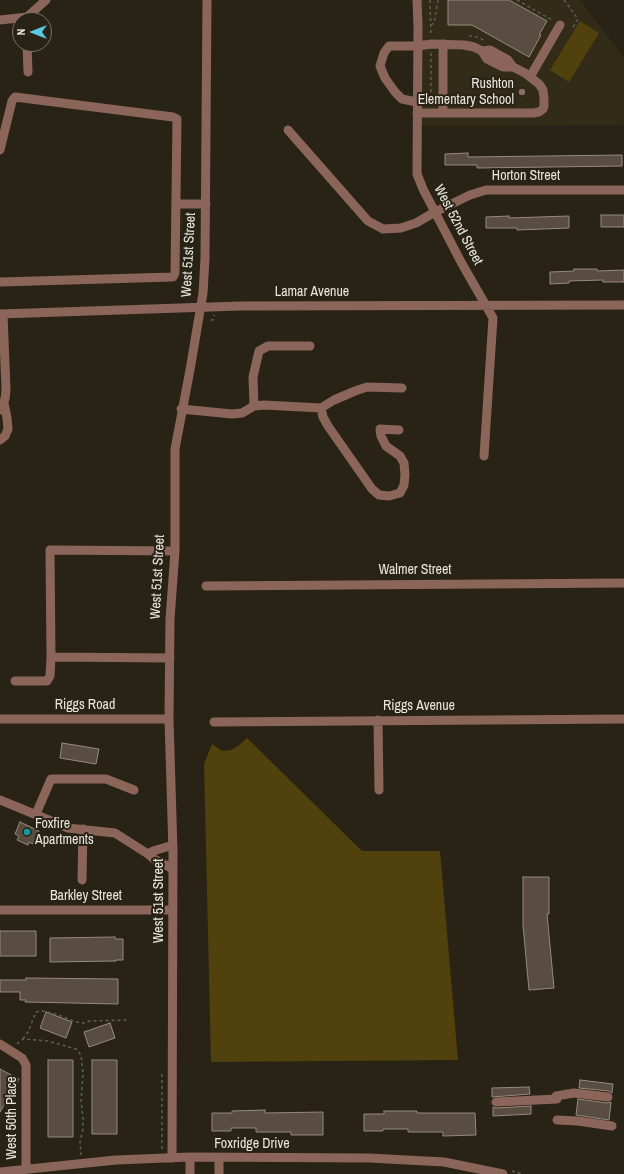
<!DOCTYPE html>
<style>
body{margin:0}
#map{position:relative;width:624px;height:1174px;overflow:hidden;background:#282315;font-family:"Archivo Narrow",sans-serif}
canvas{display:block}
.north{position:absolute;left:12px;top:12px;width:40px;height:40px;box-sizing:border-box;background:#282315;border:1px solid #757165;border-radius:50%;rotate:270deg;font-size:11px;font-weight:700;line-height:16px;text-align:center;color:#e8e5dc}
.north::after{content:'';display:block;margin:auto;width:14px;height:18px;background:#59c8e5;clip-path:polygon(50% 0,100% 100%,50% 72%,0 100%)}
</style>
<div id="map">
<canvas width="624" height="1174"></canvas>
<div class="north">N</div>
</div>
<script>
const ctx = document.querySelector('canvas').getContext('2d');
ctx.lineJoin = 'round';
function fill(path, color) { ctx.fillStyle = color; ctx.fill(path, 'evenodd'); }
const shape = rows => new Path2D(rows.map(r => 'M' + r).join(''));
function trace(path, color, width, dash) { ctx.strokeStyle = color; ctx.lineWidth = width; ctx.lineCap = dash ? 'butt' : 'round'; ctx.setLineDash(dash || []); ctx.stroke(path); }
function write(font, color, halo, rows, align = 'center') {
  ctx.font = font + ' "Archivo Narrow",sans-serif'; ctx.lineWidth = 4; ctx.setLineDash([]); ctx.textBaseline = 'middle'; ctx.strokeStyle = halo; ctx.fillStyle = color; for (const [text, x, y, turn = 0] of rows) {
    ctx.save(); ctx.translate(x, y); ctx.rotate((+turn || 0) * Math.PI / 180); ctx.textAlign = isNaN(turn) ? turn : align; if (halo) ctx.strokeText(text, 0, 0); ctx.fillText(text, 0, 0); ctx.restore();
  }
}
const built = shape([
 [420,0,580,0,624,58,624,125,419,126]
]);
const green = shape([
 [580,21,599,33,569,82,550,70],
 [247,738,362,851,440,851,458,1060,211,1062,204,764,212,744,222,751,231,750,238,746]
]);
const building = shape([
 [448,0,509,0,547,21,539,35,541,35,529,57,472,25,448,25,448,0],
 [468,153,468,157,622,155,622,166,477,168,477,165,445,165,445,154,468,153],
 [601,215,624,215,624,227,601,227,601,215],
 [509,216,509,218,569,216,569,228,517,230,517,228,486,228,486,217,509,216],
 [574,269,597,269,597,271,624,270,624,282,603,282,603,280,569,281,569,283,550,284,550,272,574,271,574,269],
 [62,743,99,749,96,764,60,758,62,743],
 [20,822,39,831,33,844,29,842,28,845,17,840,19,836,15,834,20,822],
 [523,877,549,877,549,914,547,914,554,988,529,990,523,925,523,877],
 [0,931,36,931,36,956,0,956,0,931],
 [115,937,115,939,123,939,123,960,116,960,116,961,50,962,50,938,115,937],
 [26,978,118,979,118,1004,25,1002,26,1000,20,1000,20,992,0,992,0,980,26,980,26,978],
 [46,1012,72,1022,66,1038,40,1028,46,1012],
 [110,1023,115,1038,89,1047,84,1032,110,1023],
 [48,1060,73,1060,73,1137,48,1137,48,1060],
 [92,1060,117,1060,117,1134,92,1134,92,1060],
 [0,1069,19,1079,0,1112,0,1069],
 [580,1080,613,1084,612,1093,609,1091,579,1088,580,1080],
 [529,1087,530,1094,492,1097,492,1088,529,1087],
 [578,1099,607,1103,611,1102,609,1120,576,1115,578,1099],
 [531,1106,531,1114,493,1116,493,1107,496,1108,531,1106],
 [265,1110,265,1113,323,1112,323,1135,291,1135,291,1132,256,1132,256,1128,231,1128,231,1131,212,1131,212,1113,232,1113,232,1111,265,1110],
 [384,1111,417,1111,417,1113,475,1113,476,1135,443,1136,443,1132,408,1132,408,1129,383,1129,383,1131,364,1131,364,1114,384,1114,384,1111]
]);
const path = shape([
 [430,0,431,36],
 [517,0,552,20],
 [564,0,578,19,572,29],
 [431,25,434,23,438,0],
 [469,36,477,37,486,41],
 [431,104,431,52],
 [211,320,213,320,214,315],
 [23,1039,28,1032,36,1012,42,1011,56,1014,76,1022,84,1023,90,1021,127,1020],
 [17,1044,23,1039,48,1041,76,1049,81,1055,83,1073,81,1102,83,1117,83,1129,80,1142,81,1155],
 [162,1149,162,1074],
 [512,1171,523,1174]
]);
const minor = shape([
 [417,0,418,26,417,174,423,189,461,262,493,318,484,456],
 [0,20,27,17,46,0],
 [27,44,28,72],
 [482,51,490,50,508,60,513,67],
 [530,77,560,25],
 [443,112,443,44],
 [417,113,533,113,539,112,543,109,544,106,544,98,543,90,539,84,525,73,513,67,503,67,487,59,482,51,474,47,464,45,431,44,418,46,389,46,384,53,380,66,385,78,395,92,402,99,417,102],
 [288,130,368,221,383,229,401,228,416,223,435,212,470,195,486,190,624,190],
 [0,150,12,101,15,97,173,117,177,119,175,273,173,277,0,282],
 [176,204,206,204],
 [0,314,240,306,624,305],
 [254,406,253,377,259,351,268,346,310,346],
 [321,408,323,417,328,426,372,489,379,495,389,496,400,493,404,485,405,475,404,463,400,456,386,446,381,436,380,429,399,430],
 [181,409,232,414,242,413,254,406,264,405,321,408,334,400,355,391,367,387,402,388],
 [0,410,5,399,6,390,3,314],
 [0,440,5,436,8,429,7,418,4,403],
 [206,586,624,583],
 [170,658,51,657,50,550,175,551],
 [15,681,47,681,50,676,51,657],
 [0,719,169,719],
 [378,720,379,790],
 [214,722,624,719],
 [0,800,68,828,115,833,148,854,154,859,173,869],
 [36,814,51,779,106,779,134,790],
 [148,854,153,851,173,845],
 [82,880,83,829],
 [0,910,173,910],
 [0,1044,22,1058,26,1065,26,1168],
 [556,1096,574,1093,608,1097],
 [496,1102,557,1099],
 [557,1120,578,1121,612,1126],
 [172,1158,173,851,169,719,170,619,175,551,175,449,190,370,203,293,205,259,207,0],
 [0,1172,116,1160,190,1157,369,1158,444,1162,503,1174],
 [190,1174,190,1157],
 [219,1174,219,1158]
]);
const markers = [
 [522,92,4,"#8d6e63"],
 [27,832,4,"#0f9aa8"]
];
const poiNames = [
 ["Rushton",514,84],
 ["Elementary School",514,100],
 ["Foxfire",35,824,"left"],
 ["Apartments",35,840,"left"]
];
const streetNames = [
 ["Horton Street",526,176],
 ["West 52nd Street",458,225,62],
 ["West 51st Street",189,255,-87],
 ["Lamar Avenue",312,292],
 ["Walmer Street",415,570],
 ["West 51st Street",158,577,-87],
 ["Riggs Road",85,705],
 ["Riggs Avenue",419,706],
 ["Barkley Street",86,896],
 ["West 51st Street",159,901,-90],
 ["West 50th Place",12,1118,-90],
 ["Foxridge Drive",252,1144]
];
fill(built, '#322b17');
fill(green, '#50410d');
fill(building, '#594d41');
trace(building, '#978a7d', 1);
trace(path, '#625e51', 1.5, [3, 3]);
trace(minor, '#8c655a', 9);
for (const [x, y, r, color] of markers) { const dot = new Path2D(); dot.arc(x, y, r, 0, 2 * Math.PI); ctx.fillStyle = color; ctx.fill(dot); trace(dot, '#282315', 1.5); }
write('14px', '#e8e5dc', '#282315', poiNames, 'right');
write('14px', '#e8e5dc', '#282315', streetNames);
</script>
